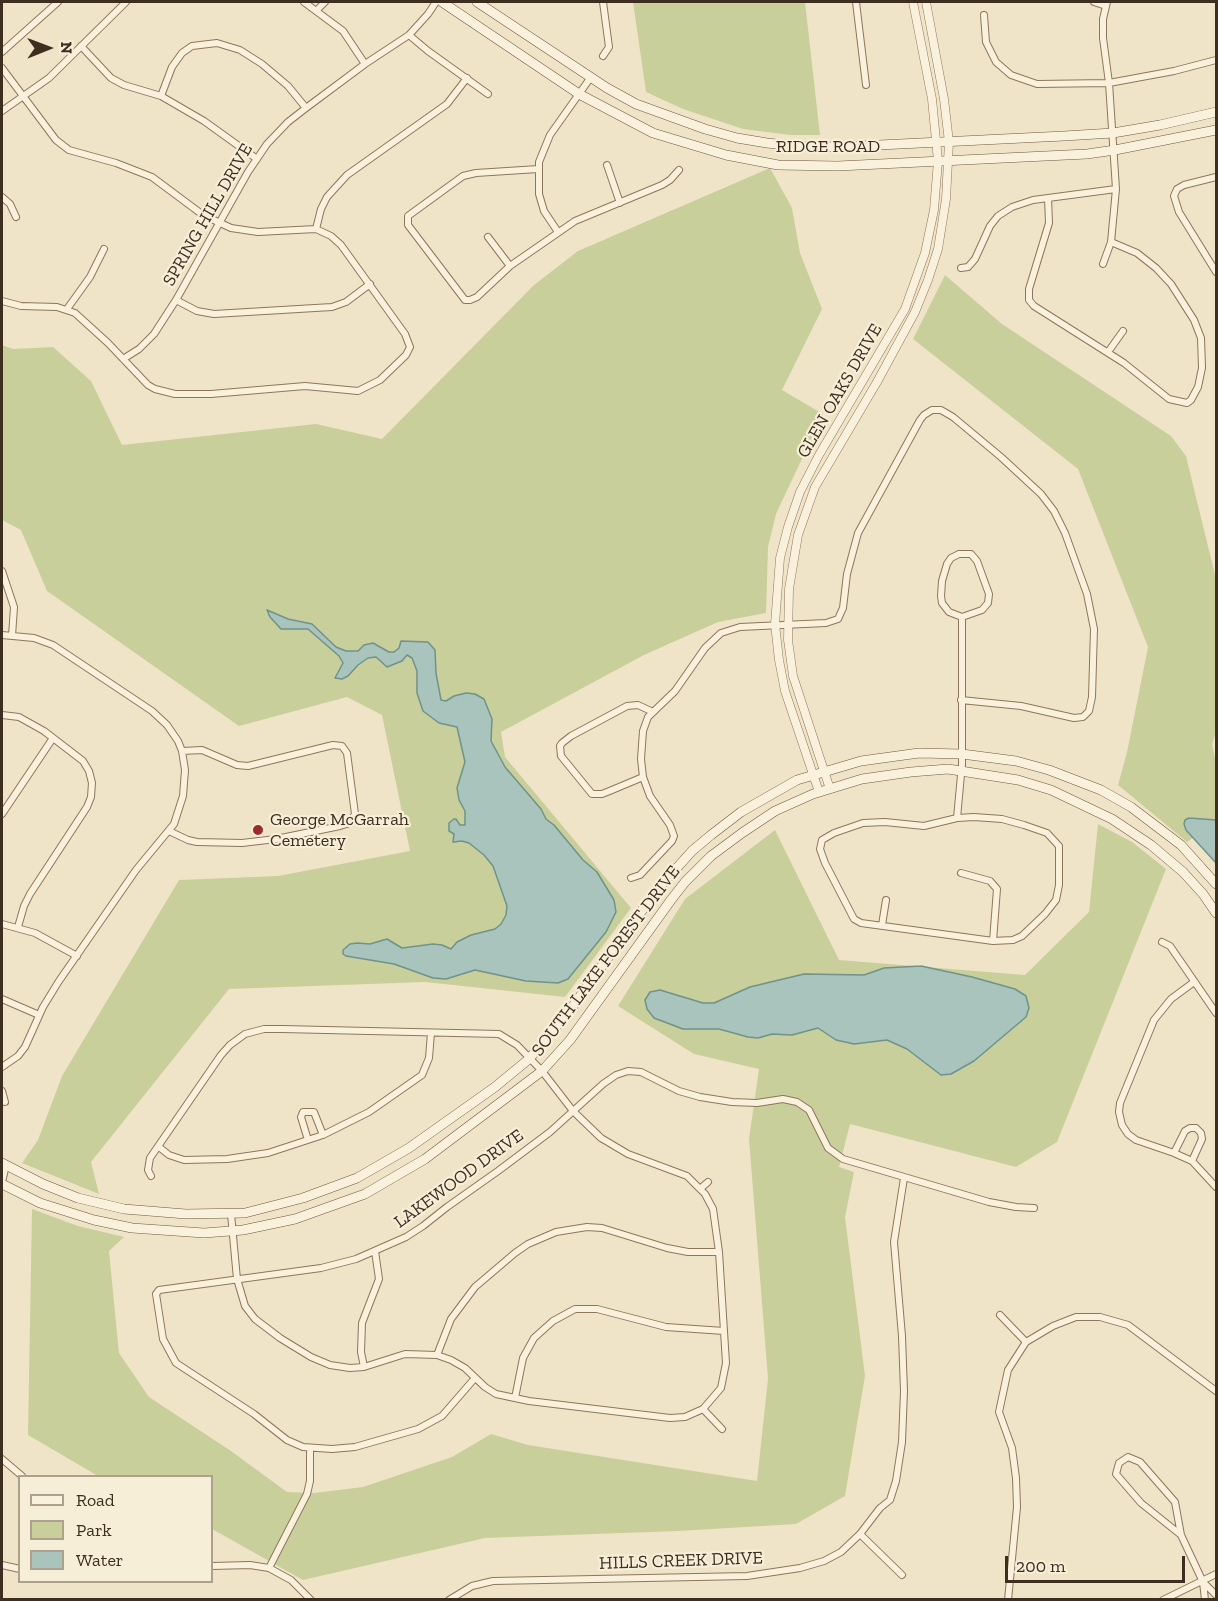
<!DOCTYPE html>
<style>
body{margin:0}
#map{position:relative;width:1218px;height:1601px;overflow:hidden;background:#f0e4c8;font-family:"Zilla Slab",serif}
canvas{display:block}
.frame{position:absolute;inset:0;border:3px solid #3d2e20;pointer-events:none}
.legend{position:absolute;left:18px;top:1475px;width:195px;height:108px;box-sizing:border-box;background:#f7eed8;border:2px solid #ada18e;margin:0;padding:8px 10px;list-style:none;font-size:18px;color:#3d2e20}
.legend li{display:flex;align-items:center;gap:12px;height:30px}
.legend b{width:30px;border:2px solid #ada18e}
.north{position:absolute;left:18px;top:18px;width:60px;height:60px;-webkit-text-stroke:4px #f7eed8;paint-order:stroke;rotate:89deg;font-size:16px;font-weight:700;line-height:24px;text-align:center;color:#3d2e20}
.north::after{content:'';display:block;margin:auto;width:21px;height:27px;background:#3d2e20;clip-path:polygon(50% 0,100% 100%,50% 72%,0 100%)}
.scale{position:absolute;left:1005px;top:1556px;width:180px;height:27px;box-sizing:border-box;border:3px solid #3d2e20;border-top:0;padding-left:8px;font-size:18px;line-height:21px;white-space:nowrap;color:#3d2e20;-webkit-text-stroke:4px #f7eed8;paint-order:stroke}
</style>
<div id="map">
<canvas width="1218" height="1601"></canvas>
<div class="frame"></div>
<ul class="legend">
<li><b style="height:8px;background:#faf1dc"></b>Road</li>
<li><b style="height:16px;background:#c9cf9b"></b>Park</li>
<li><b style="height:16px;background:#a9c4bc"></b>Water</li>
</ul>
<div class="north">N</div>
<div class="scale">200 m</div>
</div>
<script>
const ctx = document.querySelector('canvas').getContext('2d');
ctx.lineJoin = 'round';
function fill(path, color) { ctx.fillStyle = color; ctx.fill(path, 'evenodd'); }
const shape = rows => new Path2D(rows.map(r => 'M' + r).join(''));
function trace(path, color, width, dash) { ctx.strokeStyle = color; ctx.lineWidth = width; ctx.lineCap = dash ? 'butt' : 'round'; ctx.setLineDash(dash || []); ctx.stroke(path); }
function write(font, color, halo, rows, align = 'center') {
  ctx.font = font + ' "Zilla Slab",serif'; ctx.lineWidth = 4.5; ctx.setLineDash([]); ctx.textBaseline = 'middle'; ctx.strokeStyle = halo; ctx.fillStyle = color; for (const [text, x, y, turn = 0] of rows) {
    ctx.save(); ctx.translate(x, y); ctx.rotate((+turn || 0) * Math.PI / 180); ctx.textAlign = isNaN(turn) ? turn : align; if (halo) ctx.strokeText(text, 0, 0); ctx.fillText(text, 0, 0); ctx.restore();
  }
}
const green = shape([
 [633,2,805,2,820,135,790,135,743,129,683,109,646,92],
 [770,168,792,208,800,253,822,309,782,390,823,414,776,514,768,547,766,613,718,622,644,655,501,732,505,757,631,908,565,997,425,982,229,989,91,1162,99,1194,22,1163,38,1140,62,1076,179,880,278,876,410,851,382,715,347,697,239,726,47,591,21,530,2,520,2,345,13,349,53,347,91,381,122,445,316,424,382,439,534,285,578,251],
 [945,275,1002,324,1171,436,1186,456,1216,579,1216,732,1212,744,1216,763,1216,822,1187,842,1118,785,1127,752,1148,647,1078,469,913,339],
 [1098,824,1132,842,1166,869,1057,1142,1016,1167,850,1124,839,1167,854,1172,845,1217,865,1376,845,1496,796,1524,678,1531,485,1538,303,1580,212,1529,212,1476,98,1476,28,1435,32,1209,78,1226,124,1237,109,1251,119,1353,149,1397,231,1451,287,1492,314,1493,363,1487,452,1457,491,1434,528,1445,757,1481,768,1379,749,1139,759,1069,694,1054,618,1006,685,899,775,830,839,960,1025,975,1089,912]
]);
const water = shape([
 [267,610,288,619,312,624,336,647,346,651,358,651,364,645,373,643,389,652,394,652,399,648,401,641,428,642,435,650,436,673,441,700,446,701,454,696,466,693,475,694,484,699,492,719,491,741,505,767,541,809,546,819,554,825,583,860,597,872,614,900,616,912,606,932,568,979,558,983,526,981,475,970,446,979,433,978,394,964,346,956,343,954,343,950,350,944,357,943,370,944,387,939,402,948,433,944,442,945,451,949,457,942,471,935,495,929,501,924,506,915,507,906,493,866,484,855,469,843,462,841,453,842,454,834,449,831,449,823,454,819,456,819,460,825,465,825,465,811,459,800,457,788,465,762,457,727,439,723,423,711,417,693,417,671,412,658,407,655,402,661,387,667,376,657,368,658,358,665,348,676,342,679,335,678,343,663,339,656,308,629,281,629,270,617,267,610],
 [1189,818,1216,820,1216,863,1186,830,1184,824,1185,820,1189,818],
 [921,966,972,977,1015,989,1026,996,1029,1008,1026,1017,974,1061,951,1074,941,1075,907,1049,887,1040,854,1044,836,1040,818,1028,792,1035,772,1034,758,1038,748,1037,719,1029,683,1029,654,1018,647,1009,645,1000,650,992,660,990,703,1003,714,1003,750,987,804,974,864,975,884,968,921,966]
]);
const minor = shape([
 [304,2,343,31,365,64],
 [856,2,866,85],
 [1094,2,1106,6],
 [317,10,325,2],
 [984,15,986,42,996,62,1011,75,1037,84,1109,83,1174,71,1216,60],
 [409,35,428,51,488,94],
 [81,46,111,78,124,85,161,96,204,121,257,159],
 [2,52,58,2],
 [603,56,609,47,603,2],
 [2,68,56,140,69,150,116,163,152,177,203,215,231,228,258,232,316,229,331,236,341,245,405,334,410,347,406,355,380,380,358,391,305,386,211,394,175,394,155,389,148,385,108,343,75,313,57,307,21,306,2,301],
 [161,96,172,67,182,53,192,46,217,43,240,50,262,64,288,86,306,108],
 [2,111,49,78,126,2],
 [607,165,620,203],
 [538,169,476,173,463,176,408,216,408,225,465,300,470,300,477,297,510,266,575,221,662,185,670,180,679,170],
 [1216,177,1184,185,1177,189,1174,196,1179,212,1216,272],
 [2,197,10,204,16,217],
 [1048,198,1049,223,1029,289,1029,300,1034,306,1124,363,1169,399,1187,403,1191,400,1198,387,1202,368,1201,338,1194,320,1171,284,1156,268,1137,253,1111,242],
 [316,229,321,209,327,197,347,175,447,104,467,78],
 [558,232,544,211,539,194,539,162,550,135,591,77],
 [488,237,510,266],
 [1103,264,1111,242,1116,189,1109,83,1103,38,1103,19,1107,2],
 [961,268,968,267,975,259,990,226,998,216,1012,207,1033,200,1116,189],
 [176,300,197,311,214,314,332,307,346,302,370,284],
 [67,309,90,277,104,249],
 [1108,352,1123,331],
 [123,359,139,349,154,334,176,300,248,172,267,144,288,122,306,108,365,64,409,35,428,14,436,2],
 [959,554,971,554,977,561,989,594,988,603,982,610,962,617,949,612,942,603,941,596,942,581,947,564,951,558,959,554],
 [2,571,14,607,12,636],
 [2,635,34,638,53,645,152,711,167,725,178,741,182,751,185,770,183,796,174,824,136,870,59,981,43,1007,25,1047,18,1056,2,1067],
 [2,715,19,717,44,731,83,761,89,771,92,783,91,797,87,807,30,894,24,906,18,927],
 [643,777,612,790,602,794,592,794,561,756,560,746,562,743,571,736,627,706,638,705,653,712],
 [2,814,53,738],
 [974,817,1002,819,1024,825,1047,833,1059,846,1059,885,1056,900,1045,914,1022,936,1013,940,993,941,861,923,854,919,825,863,820,849,822,840,834,833,863,823,885,822,924,826,957,818,974,817],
 [957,818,962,764,962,617],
 [169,831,188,840,197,842,242,843,276,839,340,826,350,823,355,814,347,753,342,746,333,745,248,766,237,765,202,750,182,751],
 [961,873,990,881,997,889,993,941],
 [631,878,640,875,672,841,674,836,670,825,650,796,643,777,641,759,643,731,648,717,675,691,705,648,721,633,740,627,826,623,838,619,843,608,847,574,858,533,920,420,924,415,932,410,941,410,953,417,1001,457,1041,494,1054,511,1065,533,1087,594,1094,629,1092,697,1089,711,1083,717,1074,718,1021,706,961,700],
 [2,924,35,933,77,956],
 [882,925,886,900],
 [1162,942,1170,946,1216,1013],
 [1194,982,1171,999,1154,1020,1120,1103,1119,1112,1122,1125,1128,1134,1136,1140,1174,1153,1192,1161,1216,1187],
 [2,999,39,1015],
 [2,1091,5,1102],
 [308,1140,301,1117,303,1112,314,1112,323,1135],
 [159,1147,169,1155,184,1160,227,1159,268,1153,323,1135,369,1112,422,1075,429,1058,431,1033],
 [1174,1153,1185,1131,1190,1128,1196,1128,1201,1133,1202,1139,1192,1161],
 [151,1176,148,1170,150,1158,221,1055,230,1045,245,1034,264,1029,282,1029,499,1034,517,1045,542,1071,573,1111,601,1138,628,1154,687,1176,705,1194,713,1209,719,1252,726,1363,721,1388,703,1409,685,1417,670,1418,529,1401,496,1394,485,1387,465,1368,451,1360,437,1355,405,1354,364,1367,350,1368,330,1365,311,1357,280,1338,255,1319,245,1306,237,1279,231,1214],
 [2,1182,6,1165],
 [701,1188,708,1182],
 [1000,1315,1026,1342],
 [437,1355,451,1319,475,1287,515,1253,528,1244,556,1232,587,1227,602,1228,667,1248,688,1252,719,1252],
 [364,1367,361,1352,362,1323,379,1279,375,1251],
 [475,1378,442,1416,418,1429,355,1447,332,1449,303,1447,287,1440,254,1414,176,1363,163,1339,156,1294,159,1290,321,1268,356,1259,406,1237,423,1226,447,1207,498,1171,550,1132,603,1084,616,1075,628,1071,641,1072,679,1091,700,1097,732,1102,757,1103,783,1099,797,1102,809,1110,828,1148,843,1159,989,1202,1016,1207,1034,1208],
 [515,1398,523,1358,534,1338,553,1321,575,1309,597,1309,666,1327,724,1331],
 [703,1409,722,1429],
 [2,1459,22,1476],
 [860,1534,902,1575],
 [1181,1535,1175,1502,1140,1462,1128,1457,1119,1463,1116,1474,1141,1503,1181,1535,1203,1582,1205,1600],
 [2,1565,20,1569],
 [212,1566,250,1565,269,1568,291,1580,311,1600],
 [269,1568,307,1494,310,1481,310,1448],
 [1203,1582,1216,1595],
 [449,1600,472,1586,493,1581,747,1576,800,1568,824,1561,841,1552,860,1534,880,1508,890,1500,896,1481,902,1442,904,1391,902,1336,894,1242,904,1178],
 [1008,1600,1017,1507,1016,1478,1012,1448,999,1412,1008,1370,1026,1342,1053,1326,1076,1317,1100,1317,1128,1325,1216,1391],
 [1163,1600,1216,1574]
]);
const tertiary = shape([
 [830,789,793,676,788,640,789,589,798,535,815,487,877,382,915,312,928,280,938,249,946,199,949,142,944,99,926,2],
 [819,792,785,691,779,660,775,624,780,558,788,527,800,492,819,455,905,309,925,253,934,210,938,161,932,99,913,2]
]);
const secondary = shape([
 [442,2,579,94,653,133,726,155,778,165,838,166,1087,154,1115,150,1216,130],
 [477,2,607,88,636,104,705,129,737,138,767,143,795,146,838,147,1064,136,1113,133,1160,125,1216,112],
 [2,1163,43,1184,78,1198,124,1209,186,1214,245,1213,303,1198,357,1178,409,1148,495,1087,529,1059,571,1009,656,891,692,851,711,835,741,812,797,780,861,761,919,753,962,754,1016,761,1049,770,1101,790,1131,807,1181,845,1216,884],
 [2,1184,40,1203,94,1220,132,1228,204,1233,243,1230,295,1219,365,1194,425,1159,542,1071,570,1040,671,900,685,882,711,856,742,833,775,811,813,794,862,779,911,772,948,769,1018,780,1051,790,1112,819,1151,845,1183,872,1203,894,1216,913]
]);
const markers = [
 [258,830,6,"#9e2a2b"]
];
const streetNames = [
 ["RIDGE ROAD",828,147],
 ["SPRING HILL DRIVE",208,215,-60],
 ["GLEN OAKS DRIVE",840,391,-60],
 ["SOUTH LAKE FOREST DRIVE",606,961,-53],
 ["LAKEWOOD DRIVE",459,1179,-36],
 ["HILLS CREEK DRIVE",681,1561,-2]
];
const poiNames = [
 ["George McGarrah",270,820],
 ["Cemetery",270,841]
];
fill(green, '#c9cf9b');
fill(water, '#a9c4bc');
trace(water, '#6f938a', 1.5);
trace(minor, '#8d765c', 8);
trace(tertiary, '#8d765c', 9);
trace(secondary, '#6f573f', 10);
trace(minor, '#faf1dc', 6);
trace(tertiary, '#faf1dc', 8);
trace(secondary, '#faf1dc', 9);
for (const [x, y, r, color] of markers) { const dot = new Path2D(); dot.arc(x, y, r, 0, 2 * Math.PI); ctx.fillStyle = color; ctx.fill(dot); trace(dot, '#f7eed8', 2); }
write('18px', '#3d2e20', '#f7eed8', streetNames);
write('18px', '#3d2e20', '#f7eed8', poiNames, 'left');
</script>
